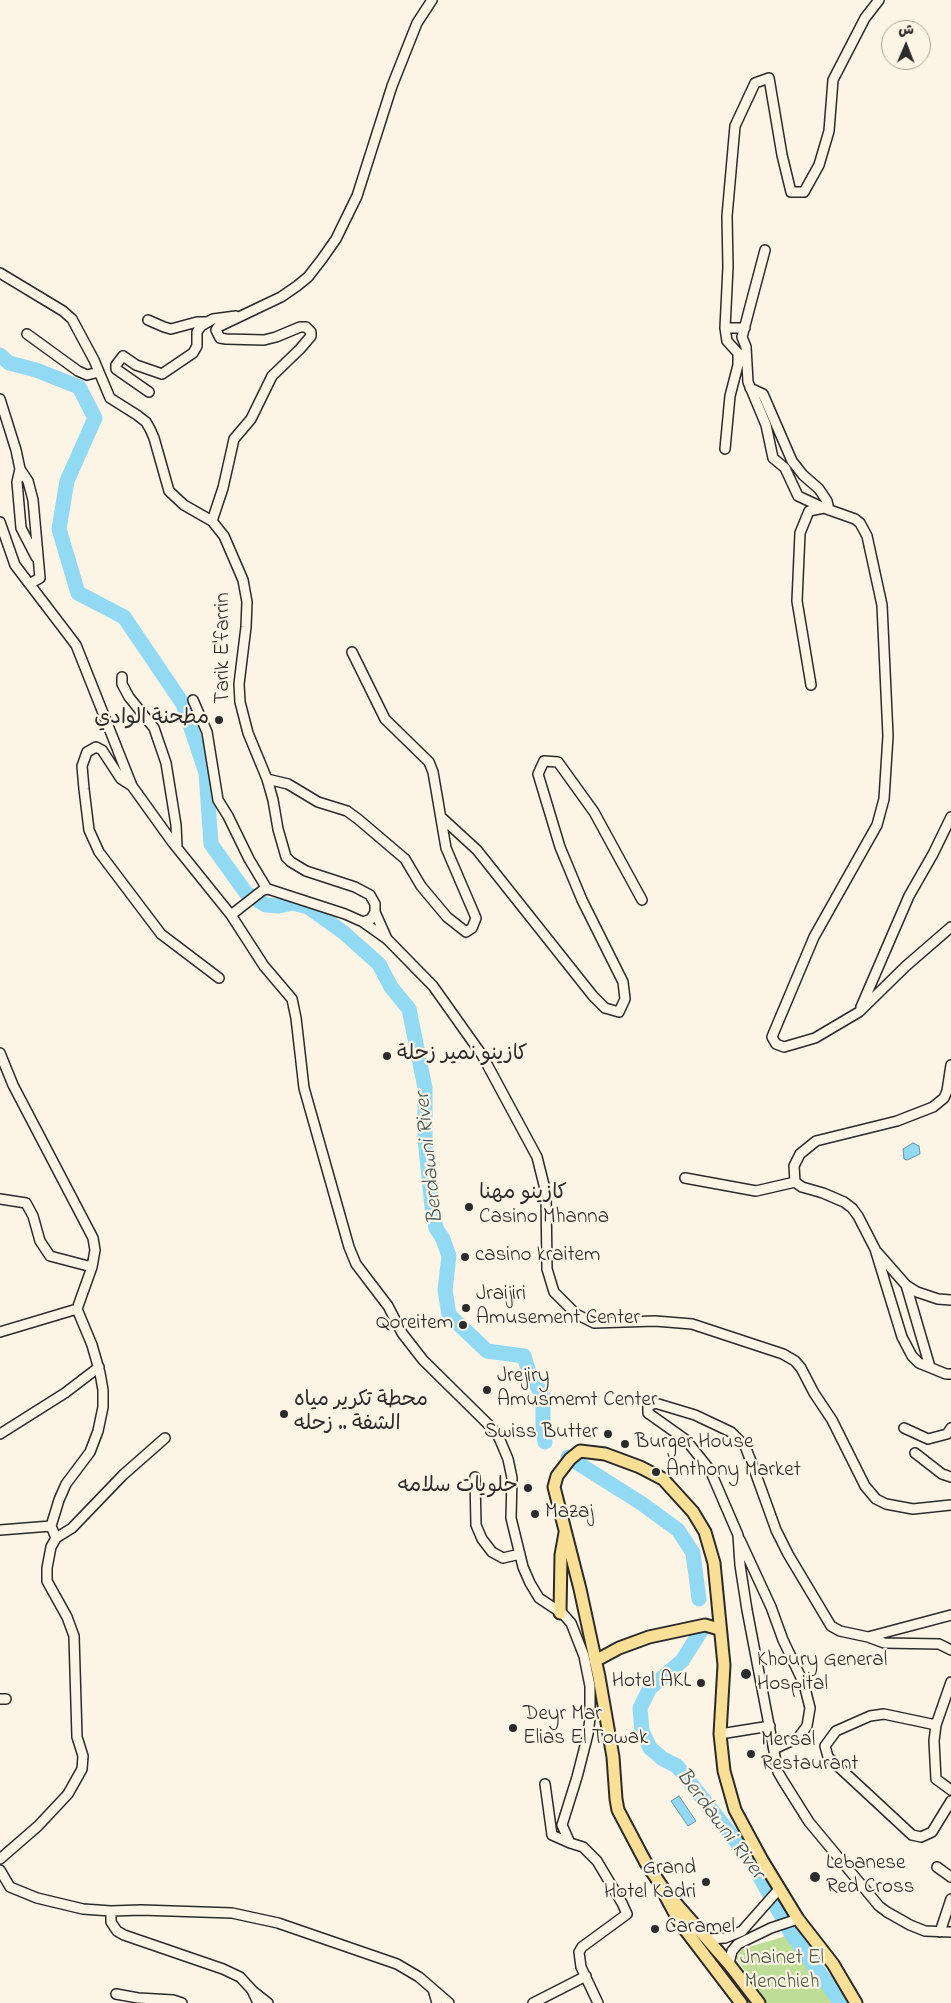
<!DOCTYPE html>
<meta charset="utf-8">
<style>
body{margin:0}
#map{position:relative;width:951px;height:2003px;overflow:hidden;background:#fcf5e5;font-family:"Indie Flower","Playpen Sans Arabic",sans-serif}
canvas{display:block}
.north{position:absolute;left:881px;top:20px;width:50px;height:50px;box-sizing:border-box;background:#fcf5e5;border:1px solid #a8a49b;border-radius:50%;rotate:1deg;font-size:14px;font-weight:700;line-height:20px;text-align:center;color:#2b2b2b}
.north::after{content:'';display:block;margin:auto;width:18px;height:22px;background:#2b2b2b;clip-path:polygon(50% 0,100% 100%,50% 72%,0 100%)}
</style>
<div id="map">
<canvas width="951" height="2003"></canvas>
<div class="north">ش</div>
</div>
<script>
const ctx = document.querySelector('canvas').getContext('2d');
ctx.lineJoin = 'round';
function fill(path, color) { ctx.fillStyle = color; ctx.fill(path, 'evenodd'); }
const shape = rows => new Path2D(rows.map(r => 'M' + r).join(''));
function trace(path, color, width, dash) { ctx.strokeStyle = color; ctx.lineWidth = width; ctx.lineCap = dash ? 'butt' : 'round'; ctx.setLineDash(dash || []); ctx.stroke(path); }
function write(font, color, halo, rows, align = 'center') {
  ctx.font = font + ' "Indie Flower","Playpen Sans Arabic",sans-serif'; ctx.lineWidth = 4.5; ctx.setLineDash([]); ctx.textBaseline = 'middle'; ctx.strokeStyle = halo; ctx.fillStyle = color; for (const [text, x, y, turn = 0] of rows) {
    ctx.save(); ctx.translate(x, y); ctx.rotate((+turn || 0) * Math.PI / 180); ctx.textAlign = isNaN(turn) ? turn : align; if (halo) ctx.strokeText(text, 0, 0); ctx.fillText(text, 0, 0); ctx.restore();
  }
}
const green = shape([
 [793,1934,835,2003,767,2003,736,1958,742,1949]
]);
const water = shape([
 [913,1143,919,1146,920,1154,907,1160,904,1159,903,1149,913,1143],
 [679,1796,696,1821,688,1826,671,1801,679,1796]
]);
const river = shape([
 [0,355,9,363,36,370,79,387,95,418,67,481,59,529,78,593,124,617,183,704,206,773,211,844,246,893,266,905,279,906,293,903,308,907,343,932,379,964,391,987,409,1009,425,1088,425,1139,432,1207,436,1228,443,1239,449,1256,445,1290,449,1315,487,1351,524,1356,529,1372,543,1396,543,1432,545,1442],
 [568,1457,641,1503,678,1530,693,1553,699,1599],
 [701,1631,682,1661,650,1688,640,1708,642,1731,650,1748,663,1759,677,1766,750,1859,791,1933,841,2003]
]);
const minor = shape([
 [765,250,742,337,746,347,748,382,766,425,773,458,785,468,798,496,824,508,855,519,860,523,867,536,882,605,888,736,884,799,877,825,814,937,774,1032,772,1037,776,1044,784,1047,815,1038,859,1012,906,966,951,927],
 [0,273,63,311,72,319,94,360,110,398,137,415,146,422,150,429,154,438,169,491,184,505,212,521,224,536,243,580,247,602,246,627,239,684,240,702,248,733,267,779,273,800,278,829,286,857,291,862,306,871,355,887,370,895,375,904,375,912,371,919,363,922],
 [148,320,164,327,171,329,197,322,206,322],
 [745,328,725,328,728,267,727,216,735,126,755,83,769,78,782,155,791,192,804,192,819,165,829,131,833,80,865,18,879,0],
 [27,334,78,371,87,375,99,372],
 [750,388,763,394,792,461,803,475,819,489,827,501,829,510],
 [149,392,116,369,116,365,123,356,136,365,162,374,193,353,197,346,197,332,201,326,213,319,236,316],
 [0,399,16,450,20,469,28,481,33,500,40,578,31,583],
 [725,449,730,396,738,365,738,353,727,341,725,328],
 [20,469,17,482,21,528,36,557],
 [212,521,223,488,234,439,251,419,272,376,300,349,311,336,311,332,306,327,300,327,276,337,264,340,226,339,220,338,216,330,218,327,281,297,297,286,308,277,322,259,336,239,357,196,392,86,417,23,432,0],
 [0,522,15,565,76,645,132,786,173,843,231,915,264,966,292,999,296,1018,304,1088,349,1247,356,1264,388,1306,402,1333,423,1360,496,1432,500,1440,508,1459,512,1478,511,1518,523,1567,530,1583,539,1598,563,1614,571,1623,584,1656,590,1686,590,1718,588,1734,577,1777,562,1825,570,1843,583,1847,597,1861,622,1903,627,1914,582,1947,579,1952,581,1967,598,2003],
 [122,677,122,684,129,697,154,728,166,763,176,825,177,847],
 [811,685,797,601,800,533,809,511,824,508],
 [193,700,207,732,218,800,228,816,249,859,267,889],
 [267,779,288,784,318,802,347,811,358,819,405,859,421,886,447,917,466,932,472,928,476,918,446,848,433,772,429,762,385,719,352,652],
 [132,786,121,779,102,750,96,747,87,752,82,766,84,789,89,830,99,852,161,934,219,978],
 [441,817,477,850,593,996,605,1008,619,1012,625,999,623,982,582,900,560,847,538,774,544,761,558,762,594,812,642,900],
 [231,915,263,890,268,889,345,914,363,922,387,939,375,912],
 [387,939,433,986,482,1055,537,1157,546,1193,547,1269,554,1292,576,1314,594,1323,655,1321,692,1324,783,1354,795,1361,801,1368,814,1393,832,1420,865,1486,876,1499,886,1504,913,1509,951,1505],
 [861,1007,909,896,933,854,951,817],
 [0,1053,13,1085,93,1238,95,1250,92,1267,77,1309,92,1345,100,1373,103,1390,103,1407,98,1431,90,1452,66,1484,59,1500,51,1526,56,1538],
 [951,1065,947,1091,944,1098,933,1107,897,1121,816,1141,800,1154,794,1166,795,1182,802,1187,823,1193,844,1202,852,1208,858,1216,875,1249,902,1337,912,1356,919,1363,946,1374,951,1374],
 [685,1178,756,1191,795,1182],
 [0,1199,26,1203,33,1216,40,1241,50,1256,92,1267],
 [877,1252,906,1285,917,1292,938,1299,951,1300],
 [906,1285,930,1367],
 [0,1332,77,1309],
 [904,1428,928,1439,947,1434,951,1428],
 [0,1434,65,1393,99,1367],
 [915,1453,942,1474,951,1477],
 [475,1477,476,1525,482,1539,492,1552,503,1558,520,1554],
 [0,1530,51,1526],
 [740,1540,771,1607,783,1640,804,1684,810,1708,807,1726,798,1738,774,1749],
 [868,1637,951,1615],
 [951,1650,939,1644,884,1643,868,1637,840,1631,831,1626,788,1554,776,1530,754,1469,745,1446,731,1432,695,1415,655,1403,648,1406,648,1413,686,1440,710,1470,738,1535,740,1565,747,1610,778,1772,782,1779,809,1822,879,1906,887,1912,910,1925,925,1931,951,1932],
 [951,1682,936,1725,934,1741,936,1779,951,1790],
 [0,1699,6,1699],
 [936,1725,884,1714,870,1716,836,1731,825,1746,828,1757,912,1835,921,1837,932,1832,951,1801],
 [720,1734,770,1726],
 [545,1784,552,1835,570,1843],
 [0,1859,38,1826,68,1794,82,1769,83,1756,77,1737,74,1636,67,1617,47,1581,47,1568,51,1547,56,1538,72,1528,123,1475,165,1438],
 [937,1867,951,1877],
 [0,1870,10,1887,37,1898,83,1909,111,1911,141,1910,232,1913,278,1923,397,1964,419,1977,449,2003],
 [111,1911,111,1922,117,1931,124,1935,223,1969,240,1977,252,1990,258,2003],
 [940,1932,951,1899],
 [707,1939,725,1938,742,1931,780,1888],
 [729,1964,732,1951,738,1944,771,1928,798,1919],
 [433,1989,437,2003],
 [254,1992,268,2003],
 [116,1994,138,1998,173,2000,182,2003],
 [533,2003,586,1976]
]);
const major = shape([
 [560,1613,561,1555,565,1533],
 [595,1661,619,1648,649,1637,705,1625,719,1629],
 [666,1897,680,1923,741,2003],
 [759,2003,729,1964,665,1891,646,1863,618,1810,616,1799,613,1757,599,1677,580,1589,554,1487,557,1476,570,1459,580,1451,605,1454,640,1467,663,1479,693,1512,705,1532,714,1563,724,1665,720,1734,724,1771,735,1810,762,1860,798,1919,833,1964,856,2003]
]);
const markers = [
 [219,720,5,"#2b2b2b"],
 [387,1056,5,"#2b2b2b"],
 [469,1207,5,"#2b2b2b"],
 [465,1257,5,"#2b2b2b"],
 [466,1308,5,"#2b2b2b"],
 [463,1325,5,"#2b2b2b"],
 [487,1390,5,"#2b2b2b"],
 [284,1414,5,"#2b2b2b"],
 [608,1434,5,"#2b2b2b"],
 [625,1444,5,"#2b2b2b"],
 [656,1472,5,"#2b2b2b"],
 [528,1488,5,"#2b2b2b"],
 [535,1514,5,"#2b2b2b"],
 [746,1674,6,"#2b2b2b"],
 [701,1683,5,"#2b2b2b"],
 [513,1728,5,"#2b2b2b"],
 [751,1754,5,"#2b2b2b"],
 [815,1877,6,"#2b2b2b"],
 [706,1882,5,"#2b2b2b"],
 [655,1929,5,"#2b2b2b"]
];
const streetNames = [
 ["Tarik E'farrin",225,648,-90]
];
const poiNames = [
 ["مطحنة الوادي",209,720,"right"],
 ["كازينو نمير زحلة",397,1056],
 ["كازينو مهنا",479,1195],
 ["Casino Mhanna",479,1219],
 ["casino kraitem",475,1257],
 ["Jraijiri",476,1296],
 ["Amusement Center",476,1320],
 ["Qoreitem",453,1325,"right"],
 ["Jrejiry",497,1378],
 ["Amusmemt Center",497,1402],
 ["محطة تكرير مياه",294,1402],
 ["الشفة .. زحله",294,1426],
 ["Swiss Butter",598,1434,"right"],
 ["Burger House",635,1444],
 ["Anthony Market",666,1472],
 ["حلويات سلامه",518,1488,"right"],
 ["Mazaj",545,1514],
 ["Khoury General",757,1662],
 ["Hospital",757,1686],
 ["Hotel AKL",691,1683,"right"],
 ["Deyr Mar",523,1716],
 ["Elias El Towak",523,1740],
 ["Mersal",761,1742],
 ["Restaurant",761,1766],
 ["Lebanese",826,1865],
 ["Red Cross",826,1889],
 ["Grand",696,1870,"right"],
 ["Hotel Kadri",696,1894,"right"],
 ["Caramel",665,1929]
];
const parkNames = [
 ["Jnainet El",782,1960],
 ["Menchieh",782,1984]
];
const waterNames = [
 ["Berdawni River",431,1158,-96],
 ["Berdawni River",719,1825,53]
];
fill(green, '#bedd96');
fill(water, '#92daf4');
trace(water, '#6994a4', 1);
trace(river, '#92daf4', 15);
trace(minor, '#2b2b2b', 12);
trace(major, '#2b2b2b', 15);
trace(minor, '#fcf5e5', 9);
trace(major, '#fadf96', 11);
for (const [x, y, r, color] of markers) { const dot = new Path2D(); dot.arc(x, y, r, 0, 2 * Math.PI); ctx.fillStyle = color; ctx.fill(dot); trace(dot, '#fcf5e5', 2); }
write('21px', '#2b2b2b', '#fcf5e5', streetNames);
write('21px', '#2b2b2b', '#fcf5e5', poiNames, 'left');
write('21px', '#505846', '#fcf5e5', parkNames);
write('italic 22px', '#45575d', '#fcf5e5', waterNames);
</script>
